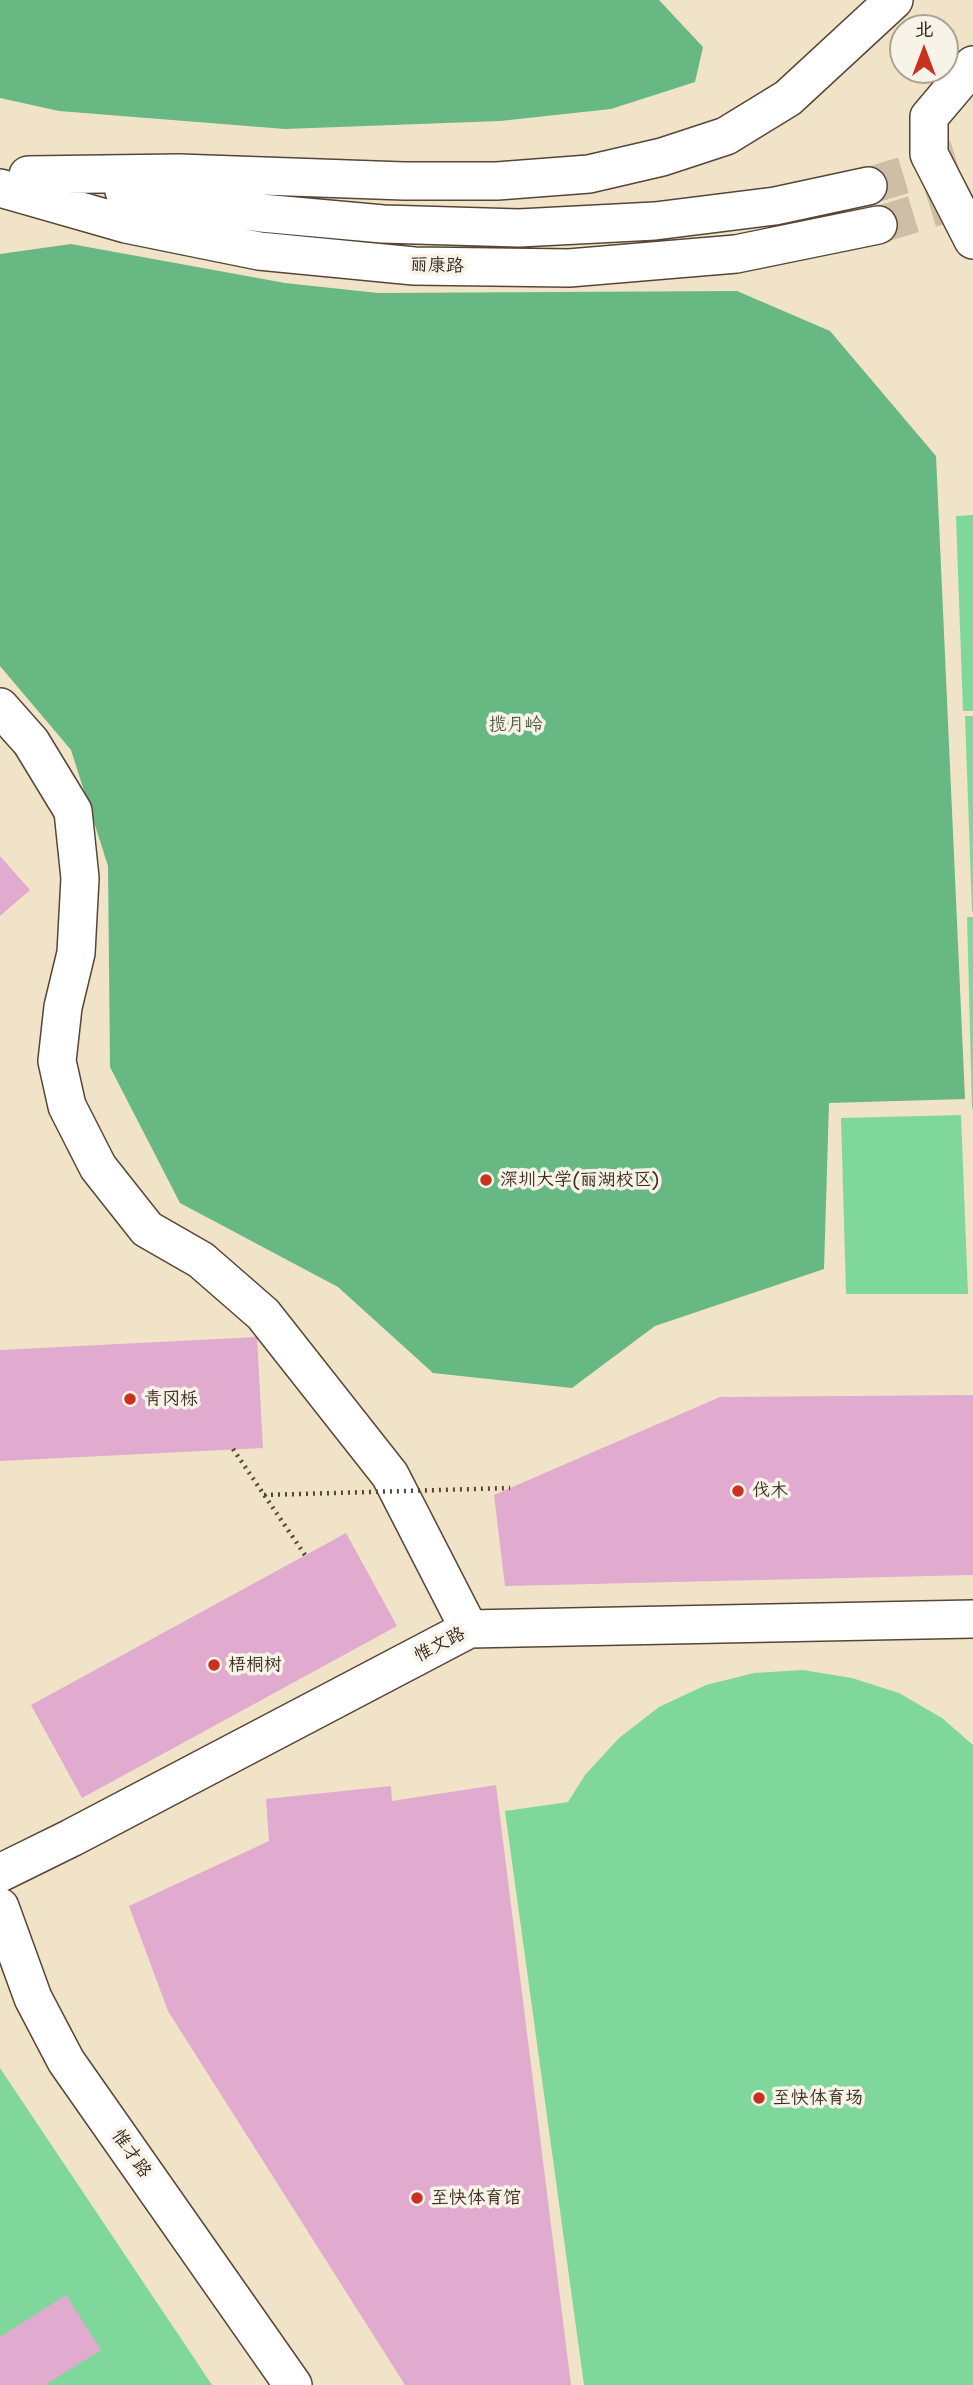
<!DOCTYPE html>
<meta charset="utf-8">
<style>
body{margin:0}
#map{position:relative;width:973px;height:2385px;overflow:hidden;background:#f1e3c7;font-family:"Shantell Sans","LXGW WenKai TC",sans-serif}
canvas{display:block}
.north{position:absolute;left:889px;top:14px;width:70px;height:70px;box-sizing:border-box;background:#f7f3e8;border:2px solid #aca397;border-radius:50%;rotate:0deg;font-size:19px;font-weight:700;line-height:28px;text-align:center;color:#3b2a1e}
.north::after{content:'';display:block;margin:auto;width:24px;height:32px;background:#c8321e;clip-path:polygon(50% 0,100% 100%,50% 72%,0 100%)}
</style>
<div id="map">
<canvas width="973" height="2385"></canvas>
<div class="north">北</div>
</div>
<script>
const ctx = document.querySelector('canvas').getContext('2d');
ctx.lineJoin = 'round';
function fill(path, color) { ctx.fillStyle = color; ctx.fill(path, 'evenodd'); }
const shape = rows => new Path2D(rows.map(r => 'M' + r).join(''));
function trace(path, color, width, dash) { ctx.strokeStyle = color; ctx.lineWidth = width; ctx.lineCap = dash ? 'butt' : 'round'; ctx.setLineDash(dash || []); ctx.stroke(path); }
function write(font, color, halo, rows, align = 'center') {
  ctx.font = font + ' "Shantell Sans","LXGW WenKai TC",sans-serif'; ctx.lineWidth = 7; ctx.setLineDash([]); ctx.textBaseline = 'middle'; ctx.strokeStyle = halo; ctx.fillStyle = color; for (const [text, x, y, turn = 0] of rows) {
    ctx.save(); ctx.translate(x, y); ctx.rotate((+turn || 0) * Math.PI / 180); ctx.textAlign = isNaN(turn) ? turn : align; if (halo) ctx.strokeText(text, 0, 0); ctx.fillText(text, 0, 0); ctx.restore();
  }
}
const green = shape([
 [973,515,973,711,963,711,956,516],
 [965,716,973,716,973,912,972,912],
 [967,917,973,917,973,1109,972,1109],
 [961,1115,968,1294,846,1294,841,1118],
 [803,1670,852,1678,899,1693,942,1718,973,1745,973,2385,584,2385,505,1811,568,1802,585,1775,619,1738,659,1707,706,1685,754,1673],
 [0,2068,212,2385,0,2385]
]);
const forest = shape([
 [0,0,659,0,703,47,695,82,611,109,500,121,285,129,59,111,0,98],
 [71,244,285,283,378,293,737,291,830,331,936,456,965,1099,829,1103,824,1269,655,1326,572,1388,433,1373,338,1287,180,1203,110,1067,108,866,71,750,0,666,0,254]
]);
const building = shape([
 [0,856,30,890,0,916],
 [257,1337,263,1448,0,1461,0,1350],
 [973,1395,973,1575,505,1586,494,1495,720,1397],
 [346,1533,397,1626,82,1798,31,1705],
 [496,1785,571,2385,405,2385,168,2011,129,1906,269,1841,266,1799,391,1786,392,1801],
 [66,2295,101,2350,45,2385,0,2385,0,2337]
]);
const minorTunnel = shape([
 [868,186,973,154],
 [878,225,973,196]
]);
const path = shape([
 [233,1449,305,1555]
]);
const minor = shape([
 [973,65,929,117,929,154,973,240],
 [28,175,179,173,404,181,497,181,589,174,662,157,726,136,788,98,894,0],
 [0,188,126,224,259,251,414,266,569,268,736,254,878,225],
 [124,191,261,213,383,224,519,228,655,221,775,206,868,186],
 [0,707,31,742,73,811,80,878,76,953,63,1007,57,1061,67,1106,98,1167,147,1229,201,1260,263,1314,390,1475,469,1629],
 [0,1873,71,1838,469,1629,973,1619],
 [0,1907,33,1998,66,2061,293,2385]
]);
const pathBridge = shape([
 [264,1495,510,1488]
]);
const markers = [
 [486,1180,7,"#c8321e"],
 [130,1399,7,"#c8321e"],
 [738,1491,7,"#c8321e"],
 [214,1665,7,"#c8321e"],
 [759,2098,7,"#c8321e"],
 [417,2198,7,"#c8321e"]
];
const streetNames = [
 ["丽康路",437,266,2],
 ["惟文路",440,1645,-27],
 ["惟才路",131,2154,55]
];
const parkNames = [
 ["揽月岭",516,725]
];
const poiNames = [
 ["深圳大学(丽湖校区)",500,1180],
 ["青冈栎",144,1399],
 ["伐木",752,1491],
 ["梧桐树",228,1665],
 ["至快体育场",773,2098],
 ["至快体育馆",431,2198]
];
fill(green, '#80d79b');
fill(forest, '#68b883');
fill(building, '#e0abce');
trace(minorTunnel, '#cdbea5', 37, [37, 18]);
trace(minor, '#564637', 40);
trace(path, '#564637', 4.5, [2, 5]);
trace(minor, '#fff', 37);
trace(pathBridge, '#564637', 4.5, [2, 5]);
for (const [x, y, r, color] of markers) { const dot = new Path2D(); dot.arc(x, y, r, 0, 2 * Math.PI); ctx.fillStyle = color; ctx.fill(dot); trace(dot, '#f7f3e8', 2.5); }
write('18px', '#3b2a1e', '#f7f3e8', streetNames);
write('18px', '#4c553d', '#f7f3e8', parkNames);
write('18px', '#3b2a1e', '#f7f3e8', poiNames, 'left');
</script>
